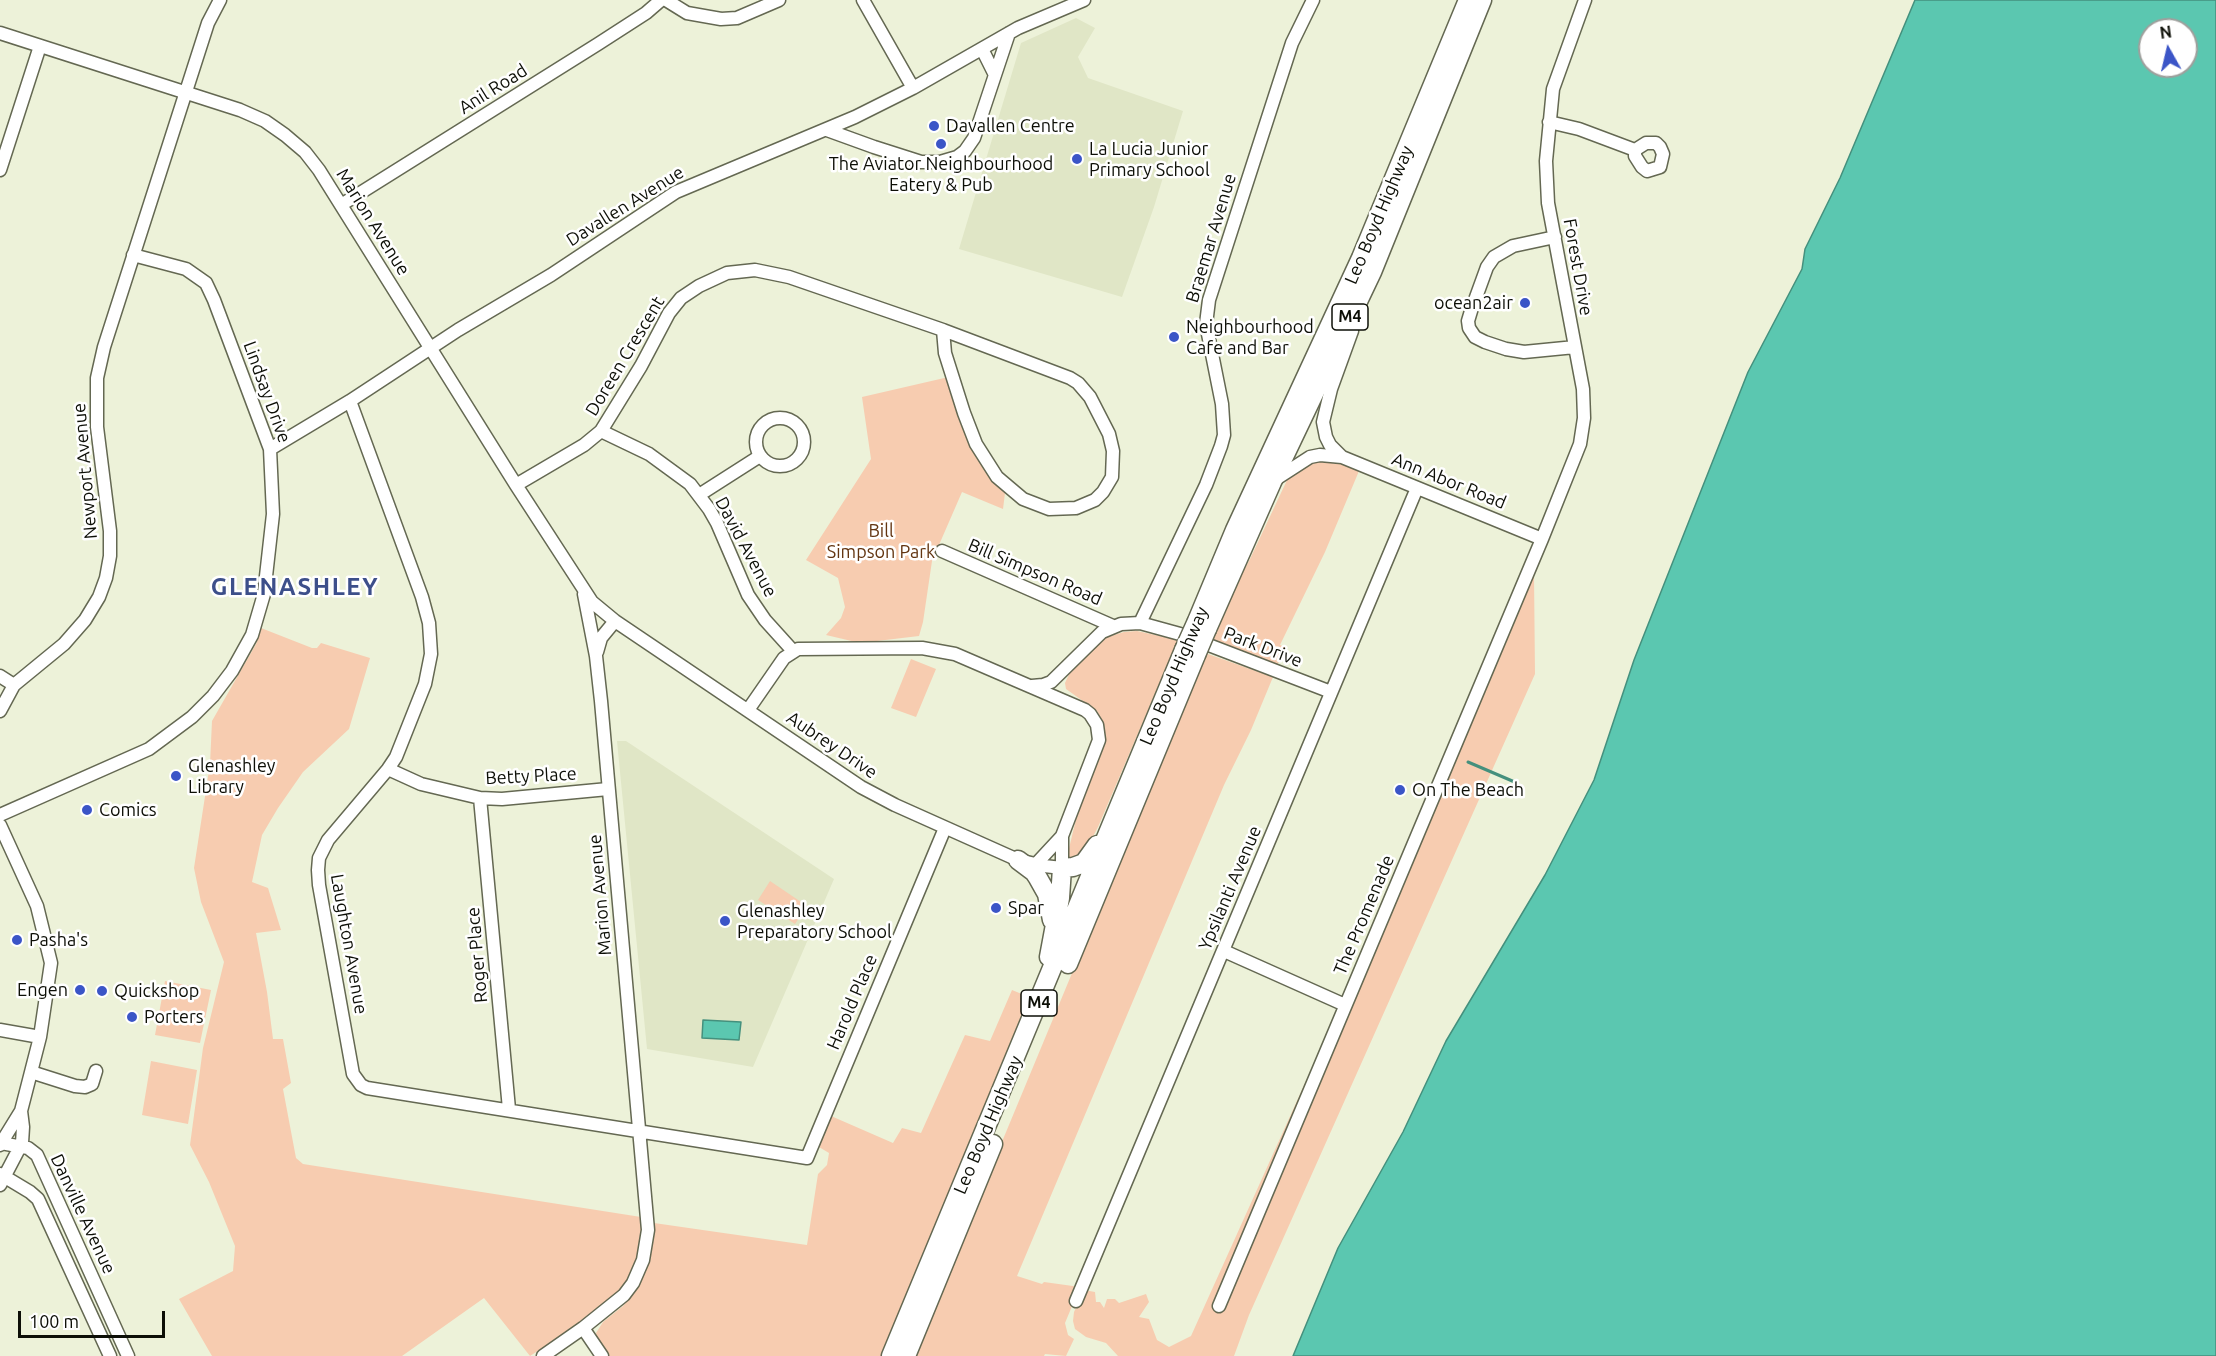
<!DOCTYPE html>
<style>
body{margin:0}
#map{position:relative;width:2216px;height:1356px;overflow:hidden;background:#edf2d9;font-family:Ubuntu,sans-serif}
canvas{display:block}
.north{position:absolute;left:2138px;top:18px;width:60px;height:60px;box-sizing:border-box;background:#fff;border:2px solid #9e9f9c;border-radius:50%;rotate:352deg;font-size:16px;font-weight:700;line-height:24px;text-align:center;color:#0d0f07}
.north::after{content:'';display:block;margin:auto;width:21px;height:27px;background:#3b55c7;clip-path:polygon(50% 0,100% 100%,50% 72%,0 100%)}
.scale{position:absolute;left:18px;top:1311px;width:147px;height:27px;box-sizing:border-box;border:3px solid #0d0f07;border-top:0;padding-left:8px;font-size:18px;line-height:21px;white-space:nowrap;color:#0d0f07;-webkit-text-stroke:4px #fff;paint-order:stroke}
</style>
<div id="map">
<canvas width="2216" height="1356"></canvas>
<div class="north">N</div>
<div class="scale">100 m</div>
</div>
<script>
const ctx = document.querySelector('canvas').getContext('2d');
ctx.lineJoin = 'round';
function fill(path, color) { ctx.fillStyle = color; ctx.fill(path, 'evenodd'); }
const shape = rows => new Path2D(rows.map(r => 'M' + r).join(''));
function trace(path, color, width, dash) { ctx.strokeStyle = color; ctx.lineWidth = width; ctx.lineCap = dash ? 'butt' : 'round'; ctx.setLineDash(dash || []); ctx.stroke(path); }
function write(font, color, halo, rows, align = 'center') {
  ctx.font = font + ' Ubuntu,sans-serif'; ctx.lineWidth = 5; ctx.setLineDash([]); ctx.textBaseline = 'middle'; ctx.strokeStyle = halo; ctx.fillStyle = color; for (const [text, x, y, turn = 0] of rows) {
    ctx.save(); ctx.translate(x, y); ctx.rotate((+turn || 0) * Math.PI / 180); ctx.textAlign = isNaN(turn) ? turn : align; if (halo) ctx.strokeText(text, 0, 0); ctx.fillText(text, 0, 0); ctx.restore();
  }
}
const built = shape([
 [1076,18,1095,28,1078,57,1088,78,1183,111,1154,207,1122,297,959,249,1021,43],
 [617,741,626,741,834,879,753,1067,647,1049]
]);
const green = shape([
 [953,376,985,461,1005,493,1003,509,962,492,932,561,923,622,919,636,860,643,826,635,841,618,845,607,838,578,806,560,871,459,862,397],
 [1324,460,1343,464,1359,471,1325,552,1280,645,1285,647,1277,666,1211,641,1230,595,1250,559,1288,478,1296,469,1314,461],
 [1534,575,1535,674,1249,1315,1234,1356,1118,1356,1106,1343,1086,1337,1075,1329,1073,1321,1074,1312,1084,1290,1095,1292,1096,1302,1100,1302,1104,1308,1107,1299,1115,1299,1119,1303,1146,1294,1149,1302,1139,1317,1149,1319,1157,1340,1169,1347,1191,1336],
 [261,628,312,648,317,648,321,643,370,658,349,729,303,772,278,808,262,835,252,882,268,888,281,930,256,933,267,992,273,1039,283,1039,291,1083,283,1089,296,1158,303,1164,641,1217,643,1234,641,1252,629,1278,620,1292,565,1333,530,1356,484,1298,402,1356,212,1356,179,1299,233,1271,235,1246,209,1182,190,1145,203,1048,224,962,201,902,194,868,210,764,212,721,256,644],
 [1137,631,1178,640,1098,827,1084,854,1066,861,1077,815,1105,737,1103,722,1097,711,1066,689,1065,683,1072,668,1104,638,1124,632],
 [1205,653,1273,677,1251,730,1224,785,1017,1276,1042,1284,1044,1282,1080,1287,1065,1323,1068,1335,1074,1339,1066,1356,1045,1354,1044,1356,913,1356],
 [911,659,936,669,916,717,891,708],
 [770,881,807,906,795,924,758,900],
 [165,981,211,990,200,1043,155,1035],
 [1012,990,1029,997,988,1097,966,1165,886,1356,606,1356,597,1342,596,1333,603,1322,623,1306,634,1292,651,1253,654,1223,807,1245,818,1174,827,1165,829,1153,819,1147,831,1116,893,1143,902,1128,921,1133,965,1035,990,1041],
 [151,1061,197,1070,188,1124,142,1115]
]);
const water = shape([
 [1915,0,2216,0,2216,1356,1293,1356,1338,1248,1403,1132,1446,1041,1545,875,1594,780,1634,660,1748,372,1802,269,1805,249,1840,178,1915,0],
 [2150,30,2186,30,2186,66,2150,66,2150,30],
 [703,1020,741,1022,739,1040,702,1038,703,1020]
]);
const stream = shape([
 [1468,762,1517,783]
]);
const minor = shape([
 [666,0,687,13,721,19,737,18,779,0],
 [863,0,913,88],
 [0,33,240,110,265,121,285,135,305,152,319,170,516,485,592,602,615,621,861,787,895,805,1018,860,1044,866,1062,868,1062,836,1099,740,1097,725,1090,714,1085,710,955,654,922,648,798,649,784,658,748,710],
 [982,49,995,75],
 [1549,122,1579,129,1635,150,1646,143,1656,143,1660,147,1663,154,1660,167,1647,171,1642,167,1635,156,1635,150],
 [827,130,874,147,921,162,940,162,957,157,965,151,974,138,1009,33],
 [0,170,40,46],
 [341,205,598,44,646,13,661,0],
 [1555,237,1513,246,1494,257,1487,267,1471,311,1468,321,1469,328,1475,337,1485,342,1506,349,1524,352,1575,347],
 [350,401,422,597,429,623,431,654,425,684,396,757,388,769,328,840,319,858,318,870,319,885,353,1074,361,1085,367,1088,807,1158,945,828],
 '756 442a24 24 0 1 1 48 0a24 24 0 1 1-48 0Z',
 [601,431,649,454,690,484,709,509,717,523,748,595,765,620,793,651],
 [270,449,350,401,458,330,551,275,676,192,855,117,913,88,1018,28,1084,0],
 [1342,457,1330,445,1326,437,1323,422,1331,389,1352,331],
 [1276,479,1310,457,1320,455,1342,457,1542,539],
 [516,485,584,445,601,431,641,366,669,313,681,298,699,286,727,273,755,270,789,277,943,330,1070,378,1078,383,1090,397,1109,434,1113,451,1112,477,1103,492,1095,500,1076,508,1049,509,1023,499,997,477,976,444,964,413,945,353,943,330],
 [699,495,760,456],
 [942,551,1113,626],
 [1140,623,1206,485,1221,446,1224,435,1222,404,1206,324,1209,300,1292,43,1313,0],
 [597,652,601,638,615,621],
 [0,676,14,685],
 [1032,686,1043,685,1051,682,1102,632,1121,624,1140,623,1180,634,1331,692],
 [0,711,14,685,64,644,85,620,99,597,106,578,110,556,110,531,97,427,97,378,104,347,208,23,220,0],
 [388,769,421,784,480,798,502,799,608,789],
 [480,798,509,1109],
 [0,815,149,749,192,717,213,696,232,671,252,635,264,594,273,514,270,449,214,300,206,283,186,269,133,255],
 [0,825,37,906,51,963,40,1037,21,1111,0,1145],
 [1036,864,1062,836],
 [1224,951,1345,1005],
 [0,1030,40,1037],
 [31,1072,75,1086,85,1087,92,1084,96,1071],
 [1,1143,28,1148,37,1155,128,1356],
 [0,1174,30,1192,38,1199,110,1356],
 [0,1185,22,1143,23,1127,21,1111],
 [1076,1301,1417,488],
 [1219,1306,1542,539,1580,444,1584,418,1583,389,1548,203,1546,161,1553,89,1585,0],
 [583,1328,602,1356],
 [543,1356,583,1328,624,1295,633,1283,643,1260,648,1230,601,701,596,656,584,594]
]);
const highway = shape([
 [1197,621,1235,530,1361,258,1468,0],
 [1207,629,1272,482,1372,272,1482,0],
 [1018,860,1034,872,1038,878,1047,894,1052,920],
 [1049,957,1060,898,1062,868,1073,867,1084,863,1097,845],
 [1068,964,1196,655],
 [891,1356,1184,650],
 [906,1356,993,1144]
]);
const highwayBridge = shape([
 [1184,650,1197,621],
 [1196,655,1207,629]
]);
const markers = [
 [934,126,6,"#3b55c7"],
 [941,144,6,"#3b55c7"],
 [1077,159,6,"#3b55c7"],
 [1525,303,6,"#3b55c7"],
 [1174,337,6,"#3b55c7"],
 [176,776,6,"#3b55c7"],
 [1400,790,6,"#3b55c7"],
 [87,810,6,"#3b55c7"],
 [996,908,6,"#3b55c7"],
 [725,921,6,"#3b55c7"],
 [17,940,6,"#3b55c7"],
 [80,990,6,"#3b55c7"],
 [102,991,6,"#3b55c7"],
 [132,1017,6,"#3b55c7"]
];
const shields = [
 [1350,317,36],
 [1039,1003,36]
];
const shieldNames = [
 ["M4",1350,317],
 ["M4",1039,1003]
];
const streetNames = [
 ["Anil Road",493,89,-32],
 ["Davallen Avenue",625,206,-32],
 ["Leo Boyd Highway",1379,215,-67],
 ["Marion Avenue",373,222,58],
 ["Braemar Avenue",1211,238,-73],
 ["Forest Drive",1578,267,80],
 ["Doreen Crescent",625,356,-59],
 ["Lindsay Drive",267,392,70],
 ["Newport Avenue",85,471,-95],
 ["Ann Abor Road",1449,481,22],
 ["David Avenue",746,547,62],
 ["Bill Simpson Road",1035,572,23],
 ["Park Drive",1263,647,21],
 ["Leo Boyd Highway",1174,676,-67],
 ["Aubrey Drive",832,745,34],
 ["Betty Place",531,776,-3],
 ["Ypsilanti Avenue",1230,888,-67],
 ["Marion Avenue",600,895,-95],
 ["The Promenade",1364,915,-67],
 ["Laughton Avenue",349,944,80],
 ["Roger Place",477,955,-95],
 ["Harold Place",852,1002,-67],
 ["Leo Boyd Highway",988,1125,-67],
 ["Danville Avenue",83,1214,65]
];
const poiNames = [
 ["Davallen Centre",946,126],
 ["La Lucia Junior",1089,149],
 ["Primary School",1089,170],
 ["The Aviator Neighbourhood",941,164,"center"],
 ["Eatery & Pub",941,185,"center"],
 ["ocean2air",1513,303,"right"],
 ["Neighbourhood",1186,327],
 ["Cafe and Bar",1186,348],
 ["Glenashley",188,766],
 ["Library",188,787],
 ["On The Beach",1412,790],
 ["Comics",99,810],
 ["Spar",1008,908],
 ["Glenashley",737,911],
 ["Preparatory School",737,932],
 ["Pasha's",29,940],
 ["Engen",68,990,"right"],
 ["Quickshop",114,991],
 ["Porters",144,1017]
];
const parkNames = [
 ["Bill",881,531],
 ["Simpson Park",881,552]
];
const districtNames = [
 ["GLENASHLEY",295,587]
];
fill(built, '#e0e6c6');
fill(green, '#f7ccb0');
fill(water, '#5bc7b0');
trace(water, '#44907d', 1.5);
trace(stream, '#44907d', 3);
trace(minor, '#646852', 15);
trace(highway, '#646852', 21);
trace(minor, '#fff', 12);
trace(highway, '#fff', 18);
trace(highwayBridge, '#646852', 21, []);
trace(highwayBridge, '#fff', 18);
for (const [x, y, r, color] of markers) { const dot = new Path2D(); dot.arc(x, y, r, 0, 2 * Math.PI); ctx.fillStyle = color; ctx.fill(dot); trace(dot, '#fff', 2); }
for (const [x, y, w] of shields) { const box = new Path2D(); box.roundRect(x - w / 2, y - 13, w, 26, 4.5); ctx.fillStyle = '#fff'; ctx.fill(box); trace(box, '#0d0f07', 1.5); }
write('bold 16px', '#0d0f07', null, shieldNames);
write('18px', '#0d0f07', '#fff', streetNames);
write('18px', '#0d0f07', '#fff', poiNames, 'left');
write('18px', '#633511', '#fff', parkNames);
ctx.letterSpacing = '1.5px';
write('bold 24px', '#3d4f8a', '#fff', districtNames);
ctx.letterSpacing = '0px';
</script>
